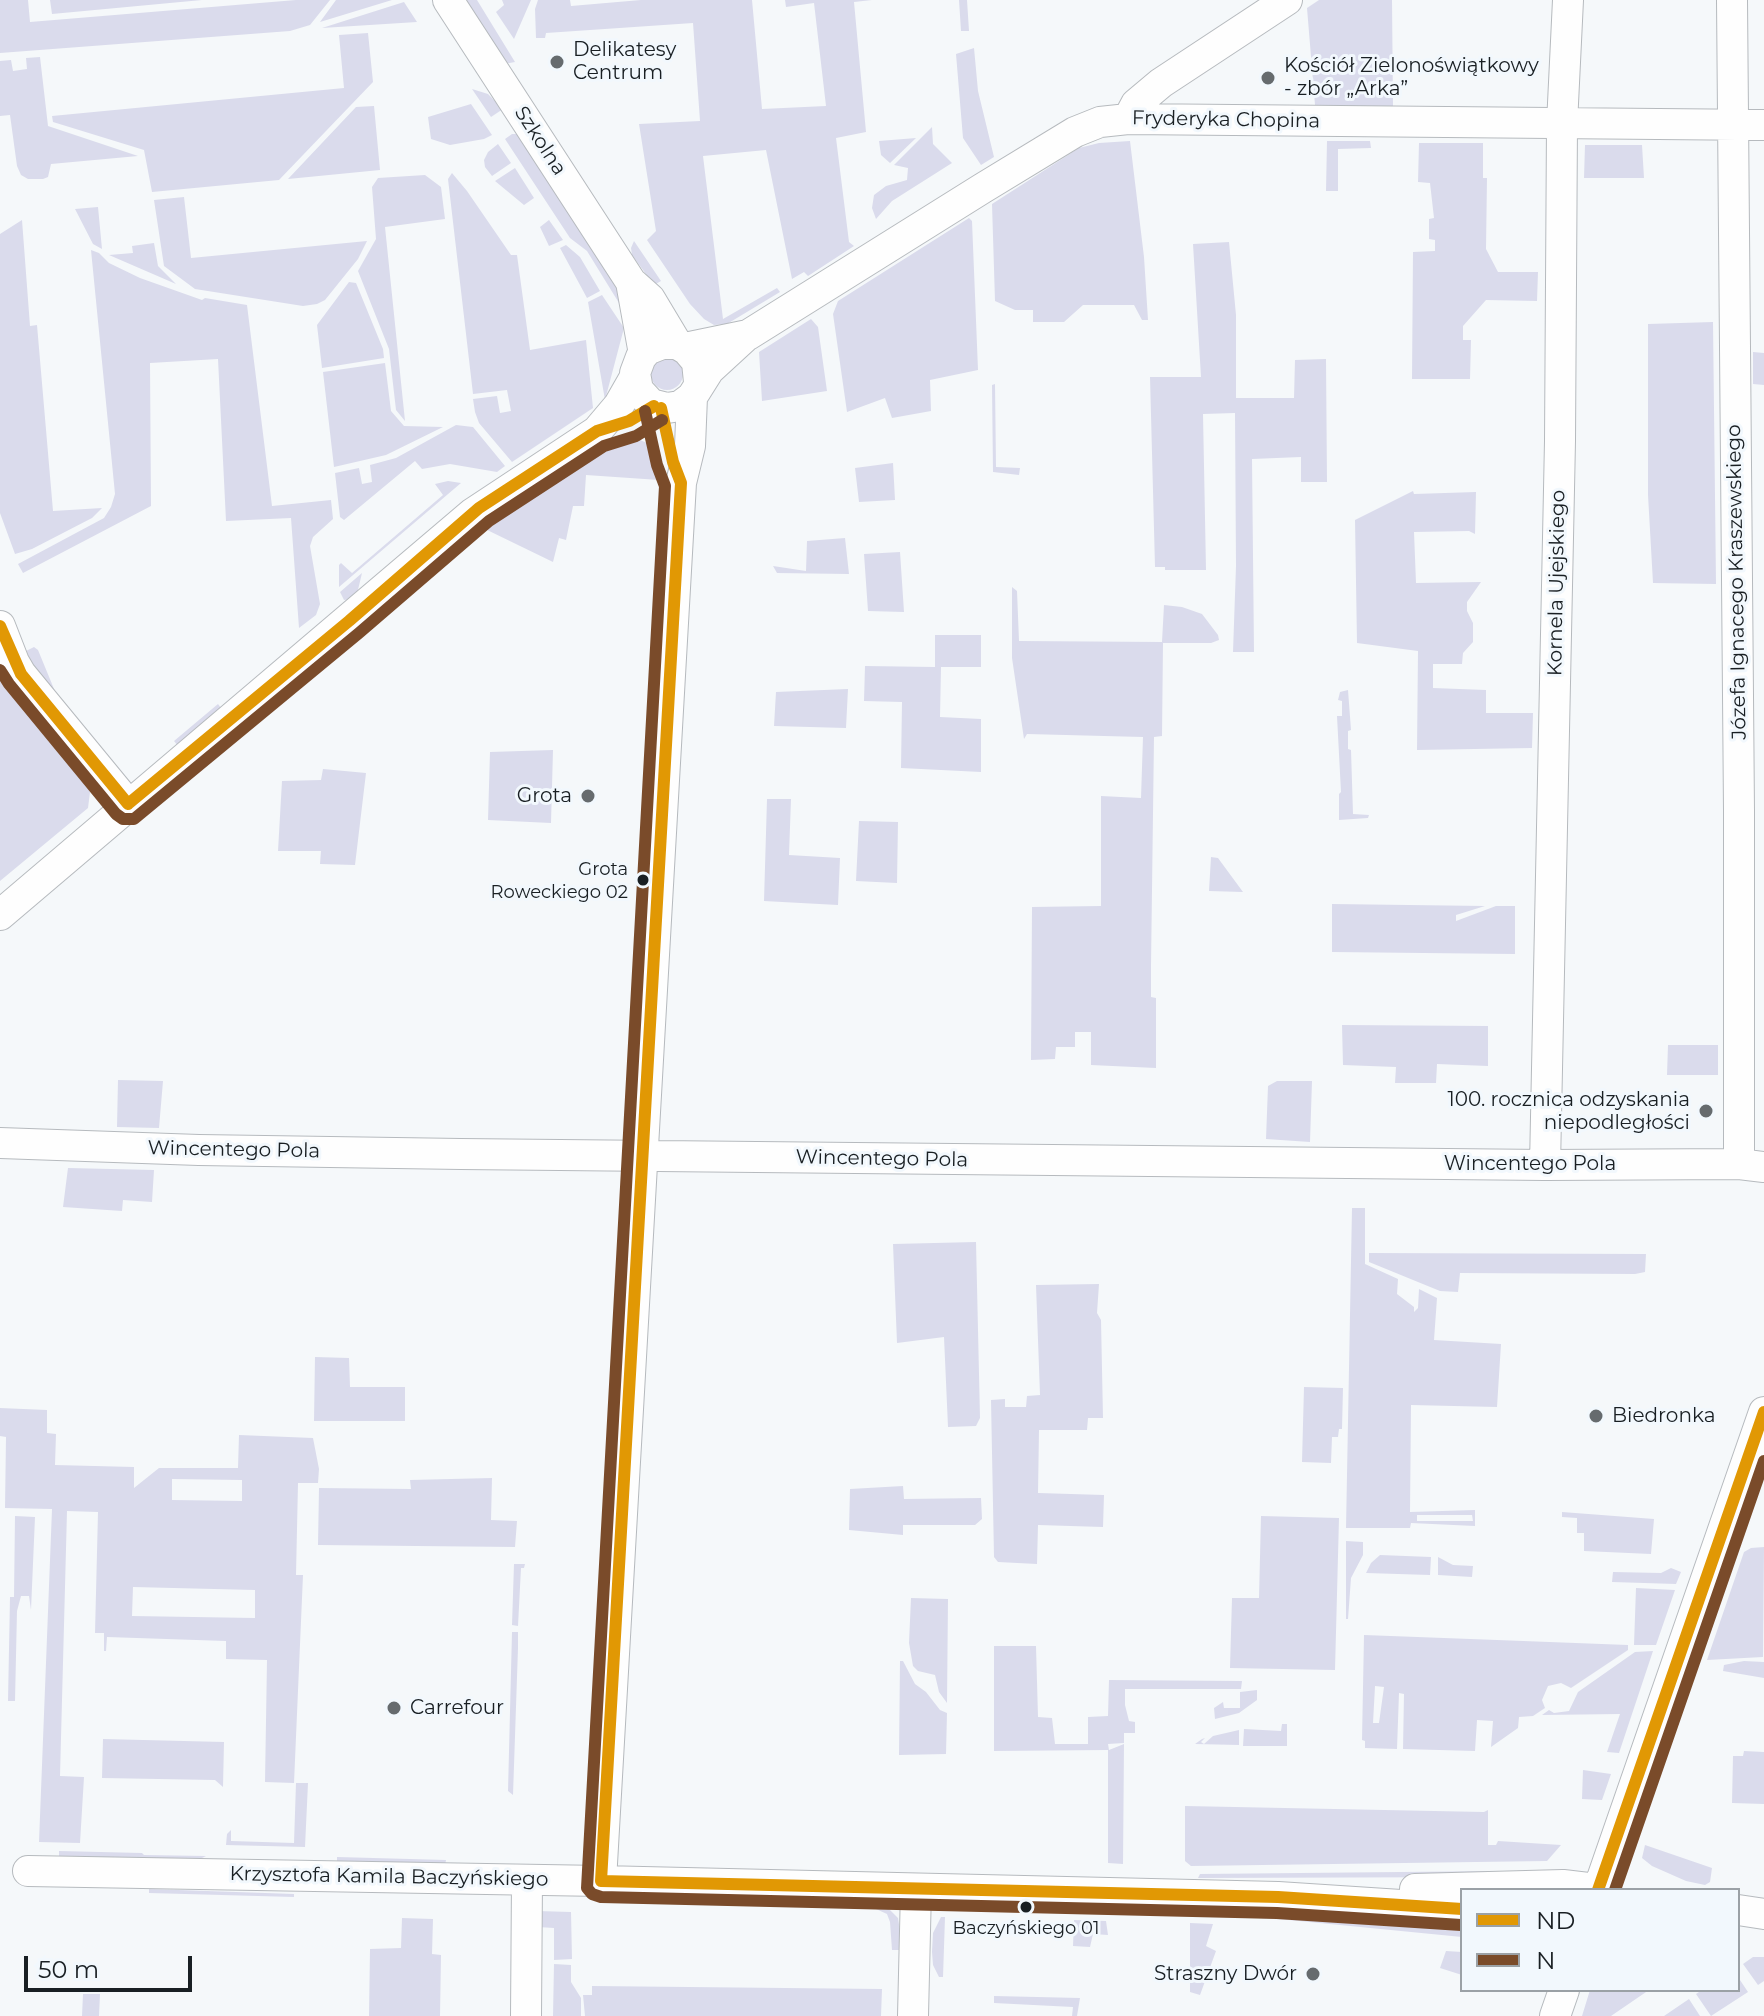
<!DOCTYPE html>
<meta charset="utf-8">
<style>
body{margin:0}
#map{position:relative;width:1764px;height:2016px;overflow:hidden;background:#f5f8fa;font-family:Montserrat,sans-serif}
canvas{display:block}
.legend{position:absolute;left:1460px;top:1888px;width:280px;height:104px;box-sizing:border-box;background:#f2f8fd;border:2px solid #9ba1a6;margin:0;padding:10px 14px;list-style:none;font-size:24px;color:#191f23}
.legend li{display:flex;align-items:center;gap:16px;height:40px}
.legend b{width:40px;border:2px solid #9ba1a6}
.scale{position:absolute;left:24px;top:1956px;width:168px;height:36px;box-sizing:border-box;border:4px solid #191f23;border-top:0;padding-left:10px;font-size:24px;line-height:28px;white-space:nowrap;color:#191f23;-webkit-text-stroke:6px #f2f8fd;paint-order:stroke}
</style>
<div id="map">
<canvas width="1764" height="2016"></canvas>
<ul class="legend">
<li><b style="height:10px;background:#e19804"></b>ND</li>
<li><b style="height:10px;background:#7a4b2a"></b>N</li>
</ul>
<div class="scale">50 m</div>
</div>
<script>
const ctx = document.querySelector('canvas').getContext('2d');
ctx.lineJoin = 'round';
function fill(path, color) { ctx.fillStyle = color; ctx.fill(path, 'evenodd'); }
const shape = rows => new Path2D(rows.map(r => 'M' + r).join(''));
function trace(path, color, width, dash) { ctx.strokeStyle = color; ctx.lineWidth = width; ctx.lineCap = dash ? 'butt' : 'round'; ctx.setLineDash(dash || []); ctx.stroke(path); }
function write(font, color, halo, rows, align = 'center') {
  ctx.font = font + ' Montserrat,sans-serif'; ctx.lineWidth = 6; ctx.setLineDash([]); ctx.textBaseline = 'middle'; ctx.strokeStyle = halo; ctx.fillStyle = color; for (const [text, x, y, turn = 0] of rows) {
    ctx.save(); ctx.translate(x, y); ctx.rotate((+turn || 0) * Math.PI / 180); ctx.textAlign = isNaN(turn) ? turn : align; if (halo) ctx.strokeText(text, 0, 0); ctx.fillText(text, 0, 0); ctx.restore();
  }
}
const green = shape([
 [0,0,28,0,30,22,296,0,330,0,310,25,290,31,0,53],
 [50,0,202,0,52,14],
 [336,0,392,0,320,22],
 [460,0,477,0,515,62,504,64],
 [502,0,531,0,514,39,496,12,504,5],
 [538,0,570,0,571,6,641,0,752,0,762,109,826,106,814,3,786,7,785,0,872,0,854,2,866,132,836,138,849,242,854,246,808,276,804,272,792,279,766,150,703,156,723,319,777,288,780,292,727,324,714,325,704,319,690,304,647,240,656,231,639,124,700,121,693,23,546,33,545,38,536,38,535,9],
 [959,0,967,0,969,31,961,31],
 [1319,0,1392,0,1393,107,1315,105,1307,8],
 [404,2,417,22,322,28],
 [368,33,373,82,279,180,152,192,144,150,53,122,52,116,344,88,339,35],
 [974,48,978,91,994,157,981,165,963,138,956,54],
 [40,57,48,126,138,156,51,164,48,177,43,179,28,179,21,175,17,166,10,115,0,116,0,61,11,60,13,71,27,69,26,58],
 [472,89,488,94,503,109,491,117],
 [471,104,492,135,484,139,450,145,431,139,428,117],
 [374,106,380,170,288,179,356,107],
 [932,127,933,144,952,163,892,201,876,219,872,208,874,195,886,186,907,180,908,168,894,165],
 [512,134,518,134,616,286,622,302,619,303,587,251,570,238,505,139],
 [916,138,890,163,881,155,879,141],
 [1130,141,1144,257,1148,320,1142,320,1134,305,1083,305,1064,322,1033,322,1033,310,1015,310,995,301,992,204,1079,148,1099,143],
 [1327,141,1370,141,1371,148,1338,149,1338,191,1326,191],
 [1419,143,1483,143,1483,178,1487,178,1486,249,1498,272,1538,272,1537,301,1486,300,1463,326,1463,340,1471,340,1470,379,1412,379,1413,252,1435,251,1435,240,1429,239,1429,219,1434,218,1430,183,1418,182],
 [498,144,511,163,492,176,485,167,484,160,488,152],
 [1585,145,1642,145,1644,178,1584,178],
 [515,168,534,198,524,205,495,181],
 [452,173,467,191,511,255,517,255,530,350,586,340,593,408,512,462,479,423,475,412,473,399,497,396,500,413,511,411,507,390,473,394,448,179],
 [425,175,441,187,445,219,385,227,405,421,396,410,389,349,358,271,376,239,372,187,378,178],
 [184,197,191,258,367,241,358,259,325,300,317,304,303,306,195,289,164,266,154,200],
 [98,207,102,249,93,244,75,209],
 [969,218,972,221,978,370,930,380,931,411,892,418,885,398,847,412,833,314,838,301],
 [22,220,30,326,37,325,53,511,102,508,92,518,32,549,15,554,0,513,0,234],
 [549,220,563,240,549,246,540,227],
 [634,241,661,281,654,285,632,255,631,248],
 [1229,242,1236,315,1236,398,1294,398,1295,360,1326,359,1327,482,1301,482,1301,457,1252,459,1254,652,1233,652,1236,566,1235,413,1203,414,1206,570,1165,570,1165,567,1155,567,1150,377,1201,377,1193,244],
 [154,243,158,266,176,284,109,255,133,253,132,246],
 [566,245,580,257,600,291,587,298,560,248],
 [91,250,99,253,109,263,140,278,202,300,205,298,247,305,272,506,331,500,333,519,313,537,310,546,320,604,316,615,299,628,291,518,226,521,218,359,150,363,151,506,23,573,18,564,104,518,111,507,115,494],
 [349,282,356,283,383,349,384,358,322,368,317,325],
 [602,295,624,328,605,400,588,302],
 [811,319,818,327,827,391,762,401,759,352],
 [1713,322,1716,584,1653,583,1648,495,1648,324],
 [1753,352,1764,353,1764,385,1753,384],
 '651 374a16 16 0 1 1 32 0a16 16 0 1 1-32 0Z',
 [385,363,391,411,404,426,443,427,386,455,334,467,323,372],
 [995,384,996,467,1020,468,1019,475,993,472,992,385],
 [456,425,473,427,505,466,497,472,450,464,422,469,415,461,344,520,340,517,335,473,359,468,362,484,372,482,370,465,396,458],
 [638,439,649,444,655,453,660,471,659,480,586,475,584,506,573,506,566,540,559,538,553,562,483,528,616,444],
 [893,463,895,500,859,502,855,468],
 [448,481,461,483,339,587,339,565,341,563,352,573,443,495,435,484],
 [1413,491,1414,494,1476,492,1475,534,1469,531,1414,532,1416,583,1481,582,1467,602,1467,611,1473,623,1473,642,1463,653,1462,664,1433,664,1433,688,1486,690,1486,713,1533,713,1532,748,1417,750,1418,651,1357,643,1355,520],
 [845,538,849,574,777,573,773,566,806,571,807,541],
 [900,552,904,612,868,611,864,554],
 [362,573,357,594,352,599,344,600,340,592],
 [1012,587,1017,591,1019,641,1162,642,1164,605,1182,607,1202,614,1218,635,1219,640,1211,643,1163,643,1162,736,1154,737,1151,966,1151,997,1156,998,1156,1068,1091,1065,1091,1032,1075,1032,1075,1047,1056,1047,1055,1059,1031,1060,1032,907,1101,906,1101,796,1141,798,1143,737,1027,734,1024,739,1012,658],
 [935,635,981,635,981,667,941,667,940,717,981,719,981,772,901,768,902,702,864,701,865,666,935,667],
 [34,647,38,650,61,706,22,653],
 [0,657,87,777,90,792,88,808,0,881],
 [848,689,846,728,774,726,776,692],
 [1348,690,1351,730,1348,731,1348,749,1351,750,1353,814,1369,815,1368,818,1339,820,1339,794,1341,792,1337,716,1342,716,1342,701,1338,700,1340,692],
 [218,704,221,708,178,746,174,741],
 [553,750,551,823,488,820,490,752],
 [323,769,366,773,355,865,320,864,321,851,278,851,282,781,321,780],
 [767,799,791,799,789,855,840,858,838,905,764,901],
 [859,821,898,822,897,883,856,881],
 [1211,857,1218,858,1243,892,1209,891],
 [1332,904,1485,906,1456,915,1456,921,1496,906,1515,906,1515,954,1332,952],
 [1342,1025,1488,1026,1488,1066,1437,1064,1436,1083,1395,1083,1396,1067,1343,1065],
 [1668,1045,1718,1045,1718,1075,1667,1075],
 [118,1080,163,1081,159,1128,117,1127],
 [1277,1081,1312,1081,1310,1142,1266,1139,1268,1086],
 [68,1168,154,1170,152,1202,123,1200,122,1211,63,1207],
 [1352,1208,1365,1208,1365,1264,1398,1279,1397,1294,1414,1307,1414,1312,1418,1308,1419,1289,1437,1298,1434,1340,1501,1344,1497,1407,1411,1405,1410,1512,1475,1510,1475,1526,1411,1523,1410,1528,1346,1528],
 [1417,1515,1472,1515,1473,1521,1417,1521],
 [976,1242,980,1418,976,1426,948,1427,944,1337,897,1343,893,1244],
 [1369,1253,1646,1254,1645,1272,1635,1274,1460,1273,1458,1292,1440,1291,1369,1262],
 [1099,1284,1097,1313,1101,1320,1103,1418,1088,1418,1087,1430,1039,1430,1038,1493,1104,1495,1103,1527,1038,1525,1037,1564,998,1562,994,1557,991,1400,1005,1399,1005,1407,1026,1407,1027,1396,1040,1395,1036,1285],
 [315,1357,349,1358,350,1387,405,1387,405,1421,314,1421],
 [1304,1387,1343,1388,1342,1429,1339,1429,1338,1437,1332,1437,1331,1463,1302,1462],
 [0,1408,47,1410,47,1433,56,1434,55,1465,134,1467,134,1488,159,1468,238,1468,239,1435,313,1438,319,1469,318,1483,298,1483,296,1575,303,1575,294,1783,265,1782,267,1660,226,1659,226,1641,107,1637,106,1651,104,1651,104,1633,95,1633,98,1512,67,1511,60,1776,84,1777,80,1843,39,1842,52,1509,5,1508,6,1437,0,1436],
 [172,1479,242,1480,242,1501,172,1500],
 [133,1587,255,1590,255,1618,132,1616],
 [492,1478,491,1520,517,1521,515,1547,318,1545,319,1488,411,1489,410,1480],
 [903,1486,904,1499,981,1498,982,1519,975,1525,903,1525,903,1535,849,1530,850,1489],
 [1562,1512,1654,1519,1651,1554,1584,1551,1584,1533,1577,1533,1577,1518,1562,1517],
 [15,1516,35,1517,31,1610,29,1596,21,1596,17,1611,15,1701,8,1701,10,1597,14,1597],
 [1261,1516,1339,1518,1335,1670,1230,1668,1232,1598,1259,1598],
 [1346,1541,1363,1542,1363,1555,1351,1578,1348,1619,1346,1619],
 [1764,1547,1763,1657,1707,1660,1744,1552,1751,1548],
 [1380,1555,1431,1557,1430,1575,1366,1573,1371,1563],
 [1438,1557,1453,1565,1473,1566,1472,1577,1438,1575],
 [514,1564,525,1564,524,1568,521,1568,518,1626,512,1625],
 [1671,1568,1681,1572,1676,1584,1612,1582,1613,1572,1661,1573],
 [1636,1588,1675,1590,1656,1645,1634,1645],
 [911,1598,948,1599,947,1703,939,1692,935,1675,918,1671,913,1666,909,1643],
 [512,1632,518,1632,518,1648,513,1795,508,1791],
 [1364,1635,1497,1640,1628,1645,1628,1650,1571,1688,1561,1683,1548,1686,1542,1700,1545,1708,1533,1716,1519,1717,1518,1728,1491,1747,1493,1721,1477,1720,1475,1751,1403,1749,1404,1694,1399,1693,1397,1749,1365,1748,1365,1741,1362,1740],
 [1375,1686,1384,1687,1379,1723,1373,1723],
 [994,1646,1036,1646,1038,1717,1052,1718,1055,1744,1088,1744,1088,1717,1108,1716,1109,1680,1242,1681,1241,1689,1125,1689,1125,1705,1129,1721,1135,1722,1135,1733,1124,1733,1124,1743,1108,1744,1109,1750,1124,1744,1123,1864,1108,1863,1108,1750,994,1751],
 [1653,1651,1619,1753,1607,1752,1620,1714,1542,1715,1549,1710,1554,1713,1569,1711,1578,1692,1635,1652],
 [900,1661,903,1661,915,1684,926,1692,940,1710,947,1713,946,1754,899,1755],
 [1744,1661,1764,1662,1764,1678,1723,1671,1724,1665],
 [1257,1690,1257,1700,1239,1713,1215,1719,1214,1708,1223,1702,1224,1708,1240,1708,1240,1692],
 [1282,1724,1287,1724,1287,1746,1243,1746,1244,1729,1281,1731],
 [1239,1730,1239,1745,1195,1744,1202,1739,1205,1738,1201,1742,1204,1744,1213,1736],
 [103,1739,224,1742,223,1787,215,1780,102,1778],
 [1744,1751,1764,1752,1764,1804,1732,1803,1733,1756,1743,1756],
 [1583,1770,1611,1774,1602,1800,1582,1799],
 [296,1783,308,1783,305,1847,226,1845,227,1834,231,1830,231,1841,294,1843],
 [1185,1806,1484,1812,1488,1810,1488,1845,1496,1845,1498,1841,1561,1845,1547,1861,1191,1866,1185,1861],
 [1645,1845,1712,1868,1710,1882,1705,1885,1686,1881,1652,1866,1642,1858],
 [59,1851,142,1853,144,1855,206,1856,198,1860,59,1857],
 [337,1857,446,1860,445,1865,337,1863],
 [1500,1871,1504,1877,1198,1878,1200,1874],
 [149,1889,294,1894,294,1897,149,1893],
 [876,1909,889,1909,898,1918,903,1950,892,1950,890,1922,887,1914],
 [1181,1910,1462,1922,1462,1937,1289,1920,1181,1913],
 [537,1911,571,1912,572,1959,554,1960,554,1928,538,1927],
 [941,1917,945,1917,943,1977,939,1977,933,1965,932,1952,933,1933],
 [402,1918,433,1919,432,1954,441,1955,440,2016,369,2016,370,1949,401,1948],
 [1074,1920,1106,1921,1108,1935,1093,1934,1090,1947,1073,1946],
 [1190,1923,1213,1924,1206,1946,1216,1951,1200,1995,1190,1992],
 [1446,1951,1462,1952,1462,1975,1440,1968],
 [1753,1957,1764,1957,1764,1981,1758,1985,1743,1964],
 [554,1964,571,1965,571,1982,581,1998,581,2016,553,2016],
 [1738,1977,1748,1992,1711,2016,1696,1994,1702,1990,1738,1990],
 [592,1986,882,1989,881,2016,585,2016,583,1995,592,1995],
 [1590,1990,1649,1990,1611,2016,1582,2016],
 [83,1994,100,1994,99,2016,82,2016],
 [994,1996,1080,1998,1077,2016,1072,2016,1073,2007,994,2003],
 [1689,1999,1700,2016,1664,2016]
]);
const minor = shape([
 [448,0,631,282,650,299,677,344],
 [1732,0,1739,810,1739,1164],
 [1128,119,1136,104,1161,83,1287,0],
 [631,282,644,354],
 [685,348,748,335,983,188,1075,132,1100,122,1128,119,1764,125],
 [699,382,697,362,687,350,677,344,662,344,647,350,641,357,635,373,638,390,651,404,667,408,680,406,692,397,709,370,746,336],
 [0,626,14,662,21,674,128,804],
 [0,915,473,513,597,431,619,405,635,377],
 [0,1143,199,1150,461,1154,1545,1165,1739,1164,1764,1167],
 [1545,1165,1560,441,1562,124,1568,0],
 [28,1871,601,1881,1278,1897,1462,1909],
 [601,1881,681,483,690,446,692,397],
 [1415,1889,1563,1885,1605,1890],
 [1598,1890,1764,1412],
 [1738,1910,1764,1914],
 [526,2016,527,1880],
 [913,2016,916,1889],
 [1555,2016,1564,1990]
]);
const bus1 = shape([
 [0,626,21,674,128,804],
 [128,804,349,621,479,508,597,431,629,421,654,406],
 [601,1881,681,483,673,462,661,408],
 [601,1881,1278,1897,1462,1909],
 [1598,1890,1764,1412]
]);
const bus2 = shape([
 [645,411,657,465,665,486,587,1888,592,1894,601,1897,1277,1913,1461,1925],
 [0,670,9,684,116,814,123,819,134,819,359,633,489,521,604,446,636,436,662,420],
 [1615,1890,1764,1461]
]);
const markers = [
 [557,62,8,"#666b6e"],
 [1268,78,8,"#666b6e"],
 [588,796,8,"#666b6e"],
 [643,880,7,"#191f23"],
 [1706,1111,8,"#666b6e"],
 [1596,1416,8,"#666b6e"],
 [394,1708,8,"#666b6e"],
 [1026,1907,7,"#191f23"],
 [1313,1974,8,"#666b6e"]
];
const busNames = [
 ["Grota",628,870],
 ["Roweckiego 02",628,893],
 ["Baczyńskiego 01",1026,1929,"center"]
];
const poiNames = [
 ["Delikatesy",573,50],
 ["Centrum",573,73],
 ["Kościół Zielonoświątkowy",1284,66],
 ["- zbór „Arka”",1284,89],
 ["Grota",572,796,"right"],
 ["100. rocznica odzyskania",1690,1100,"right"],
 ["niepodległości",1690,1123,"right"],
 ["Biedronka",1612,1416],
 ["Carrefour",410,1708],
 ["Straszny Dwór",1297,1974,"right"]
];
const streetNames = [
 ["Fryderyka Chopina",1226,120,1],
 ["Szkolna",540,141,57],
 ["Józefa Ignacego Kraszewskiego",1737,582,-91],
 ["Kornela Ujejskiego",1557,583,-89],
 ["Wincentego Pola",234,1150,1],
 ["Wincentego Pola",882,1159,1],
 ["Wincentego Pola",1530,1164],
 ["Krzysztofa Kamila Baczyńskiego",389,1877,1]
];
fill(green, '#dadbec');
trace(minor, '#b6babe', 32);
trace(minor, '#fefefe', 30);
trace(bus1, '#e19804', 12);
trace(bus2, '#7a4b2a', 12);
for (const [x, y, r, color] of markers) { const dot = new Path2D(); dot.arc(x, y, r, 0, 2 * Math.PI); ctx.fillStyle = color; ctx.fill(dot); trace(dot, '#f2f8fd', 3); }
write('18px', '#191f23', '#f2f8fd', busNames, 'right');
write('20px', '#191f23', '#f2f8fd', poiNames, 'left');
write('20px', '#191f23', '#f2f8fd', streetNames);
</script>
